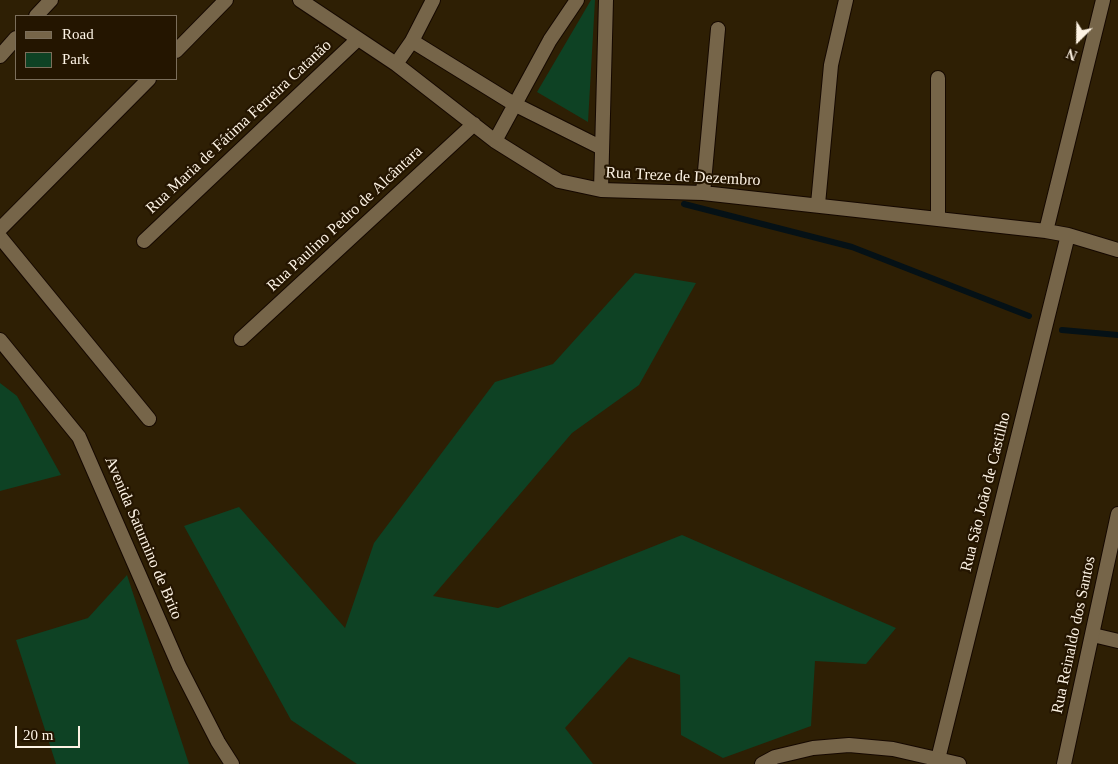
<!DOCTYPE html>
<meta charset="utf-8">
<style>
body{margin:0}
#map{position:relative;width:1118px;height:764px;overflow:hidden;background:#2e1f04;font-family:Georgia,serif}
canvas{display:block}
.legend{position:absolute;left:15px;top:15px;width:162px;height:65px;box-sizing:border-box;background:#241500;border:1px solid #7b6e5b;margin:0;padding:6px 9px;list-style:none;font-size:15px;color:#fdf3e4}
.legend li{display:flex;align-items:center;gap:10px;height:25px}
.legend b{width:25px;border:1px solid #7b6e5b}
.north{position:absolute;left:1053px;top:15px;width:50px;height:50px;-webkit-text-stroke:4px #241500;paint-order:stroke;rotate:203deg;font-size:14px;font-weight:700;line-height:20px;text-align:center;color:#fdf3e4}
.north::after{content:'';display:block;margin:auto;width:18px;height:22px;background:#fdf3e4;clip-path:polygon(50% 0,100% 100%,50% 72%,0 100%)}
.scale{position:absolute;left:15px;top:726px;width:65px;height:22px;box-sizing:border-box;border:2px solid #fdf3e4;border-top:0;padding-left:6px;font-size:15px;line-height:18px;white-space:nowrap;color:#fdf3e4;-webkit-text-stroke:4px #241500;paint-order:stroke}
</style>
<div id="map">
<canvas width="1118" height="764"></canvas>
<ul class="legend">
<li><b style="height:6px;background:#766549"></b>Road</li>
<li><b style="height:14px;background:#0e4224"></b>Park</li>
</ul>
<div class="north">N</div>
<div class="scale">20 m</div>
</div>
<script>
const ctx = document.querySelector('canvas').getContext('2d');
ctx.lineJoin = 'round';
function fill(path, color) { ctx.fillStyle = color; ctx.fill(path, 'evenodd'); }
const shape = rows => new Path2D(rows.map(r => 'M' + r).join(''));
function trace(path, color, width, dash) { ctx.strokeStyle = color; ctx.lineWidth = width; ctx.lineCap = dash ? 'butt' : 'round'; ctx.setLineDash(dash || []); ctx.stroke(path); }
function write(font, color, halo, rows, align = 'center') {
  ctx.font = font + ' Georgia,serif'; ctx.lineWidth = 4.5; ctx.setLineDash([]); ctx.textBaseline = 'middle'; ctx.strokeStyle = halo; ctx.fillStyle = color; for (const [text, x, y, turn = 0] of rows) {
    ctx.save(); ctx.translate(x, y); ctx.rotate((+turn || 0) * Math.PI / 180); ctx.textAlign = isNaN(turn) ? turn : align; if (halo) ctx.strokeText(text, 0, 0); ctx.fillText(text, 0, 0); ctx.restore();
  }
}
const green = shape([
 [591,0,595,0,588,122,537,92],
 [635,273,696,283,639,385,572,433,433,596,498,608,682,535,896,628,866,664,815,661,811,726,723,758,681,735,680,675,629,657,565,728,593,764,357,764,291,720,184,526,239,507,345,628,374,543,495,382,553,364],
 [0,383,17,396,61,475,0,491],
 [127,575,189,764,56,764,16,640,88,618]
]);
const stream = shape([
 [684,204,852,247,1029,316],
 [1062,330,1118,335]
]);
const minor = shape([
 [300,0,396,64,495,141,559,181,601,190,703,193,1046,231,1068,235,1118,250],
 [36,16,51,0],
 [412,41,514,104,602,148],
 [176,51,226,0],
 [0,56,16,38],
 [396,64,412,41,433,0],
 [495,141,550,40,577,0],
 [601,190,606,0],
 [703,193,718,29],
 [818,204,831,65,846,0],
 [938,219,938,78],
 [0,229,149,79],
 [1046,231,1103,0],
 [0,237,149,419],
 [144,241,358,39],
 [241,339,474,124],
 [0,340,79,437,179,666,218,742,232,764],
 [1093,635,1118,641],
 [938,759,1068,235]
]);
const tertiary = shape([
 [762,764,775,757,813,748,849,745,893,749,959,764],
 [1064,764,1118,514]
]);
const streetNames = [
 ["Rua Maria de Fátima Ferreira Catanão",239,127,-43],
 ["Rua Treze de Dezembro",683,177,3],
 ["Rua Paulino Pedro de Alcântara",345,219,-43],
 ["Rua São João de Castilho",986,492,-76],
 ["Avenida Saturnino de Brito",143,538,67],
 ["Rua Reinaldo dos Santos",1074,635,-78]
];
fill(green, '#0e4224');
trace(stream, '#051116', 6);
trace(minor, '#150800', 16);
trace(tertiary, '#150800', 16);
trace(minor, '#766549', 14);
trace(tertiary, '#766549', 14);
write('16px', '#fdf3e4', '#241500', streetNames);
</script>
